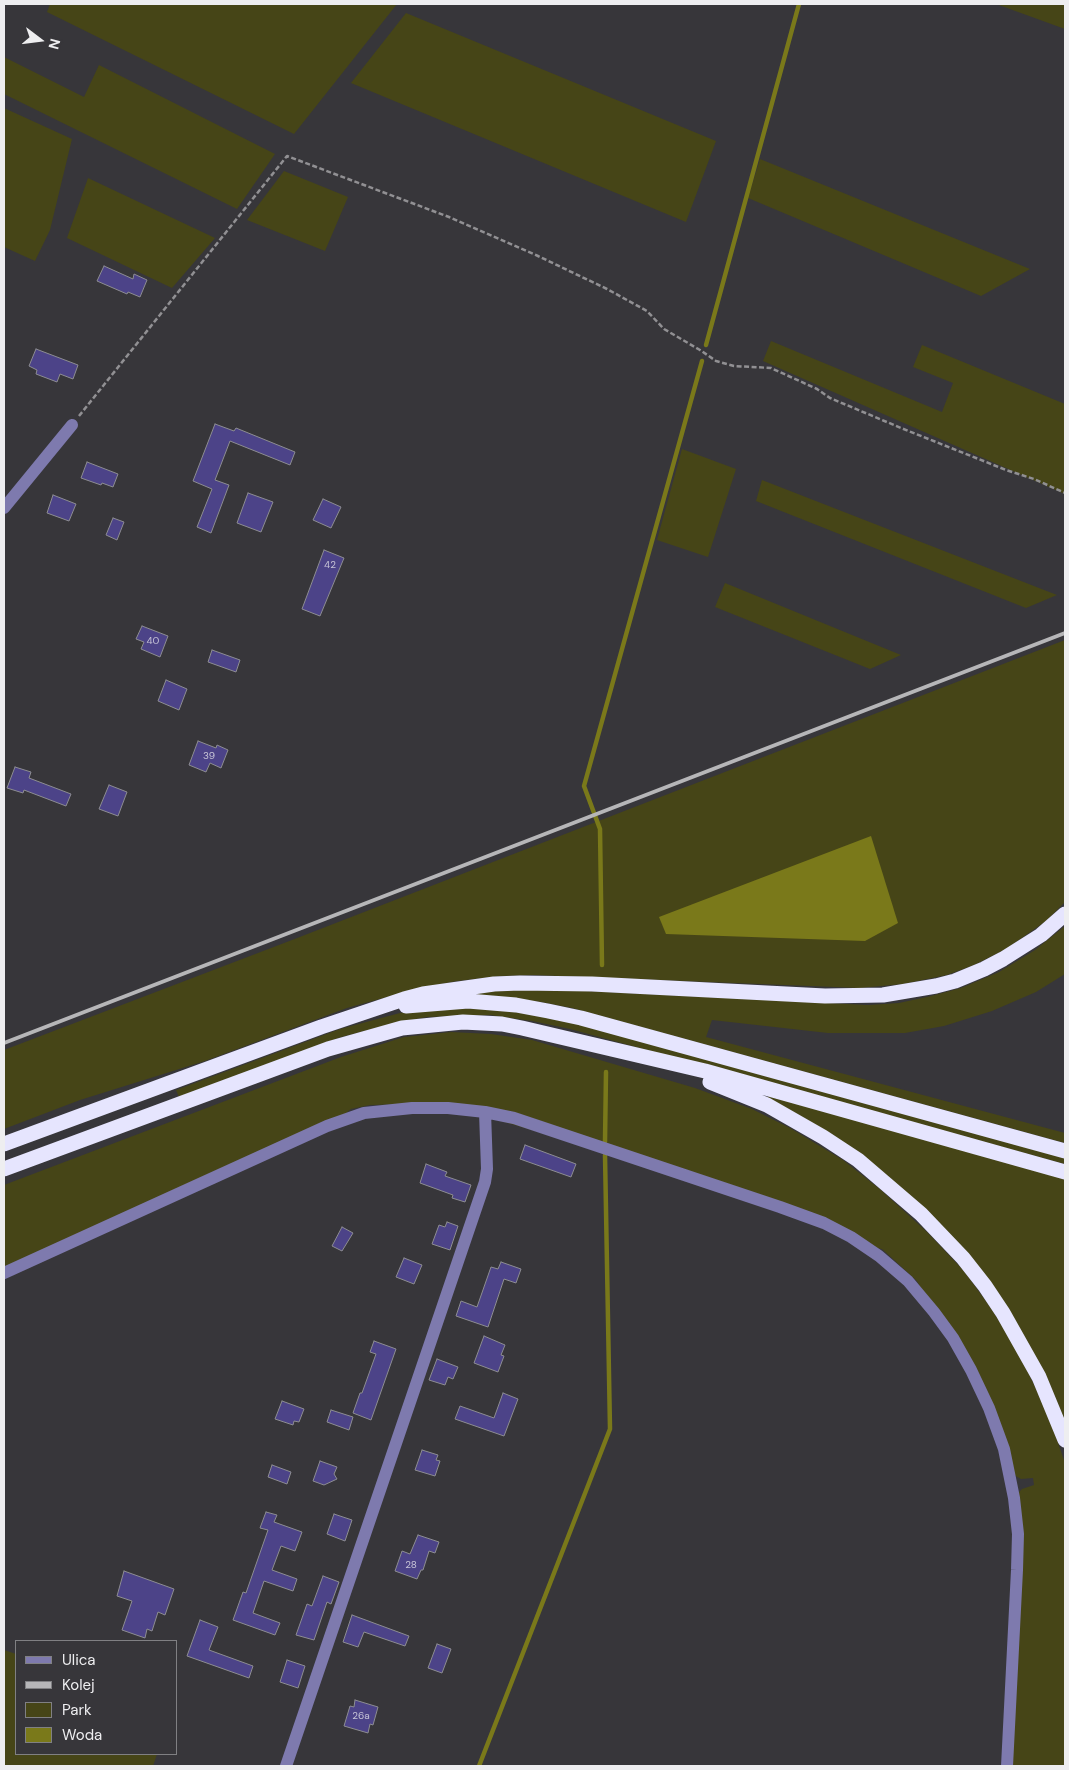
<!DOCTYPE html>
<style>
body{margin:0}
#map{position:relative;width:1069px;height:1770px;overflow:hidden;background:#37363a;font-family:"DM Sans",sans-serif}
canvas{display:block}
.frame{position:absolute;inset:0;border:5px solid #eeeef0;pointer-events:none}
.legend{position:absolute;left:15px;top:1640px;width:162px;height:115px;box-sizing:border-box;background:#37363a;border:1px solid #808083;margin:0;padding:6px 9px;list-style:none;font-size:15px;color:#eeeef0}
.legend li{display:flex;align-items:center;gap:10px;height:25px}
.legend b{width:25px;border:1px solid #808083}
.north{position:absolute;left:15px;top:15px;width:50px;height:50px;-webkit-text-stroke:4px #37363a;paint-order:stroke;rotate:105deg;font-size:14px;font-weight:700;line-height:20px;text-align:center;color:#eeeef0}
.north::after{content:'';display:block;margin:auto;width:18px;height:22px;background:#eeeef0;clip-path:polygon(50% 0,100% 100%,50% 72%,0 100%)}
</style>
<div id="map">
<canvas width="1069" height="1770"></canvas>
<div class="frame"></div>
<ul class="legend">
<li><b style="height:6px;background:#7e7aae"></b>Ulica</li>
<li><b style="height:6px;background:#b6b6b8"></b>Kolej</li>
<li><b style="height:14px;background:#464517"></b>Park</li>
<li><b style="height:14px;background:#7a791a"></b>Woda</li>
</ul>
<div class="north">N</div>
</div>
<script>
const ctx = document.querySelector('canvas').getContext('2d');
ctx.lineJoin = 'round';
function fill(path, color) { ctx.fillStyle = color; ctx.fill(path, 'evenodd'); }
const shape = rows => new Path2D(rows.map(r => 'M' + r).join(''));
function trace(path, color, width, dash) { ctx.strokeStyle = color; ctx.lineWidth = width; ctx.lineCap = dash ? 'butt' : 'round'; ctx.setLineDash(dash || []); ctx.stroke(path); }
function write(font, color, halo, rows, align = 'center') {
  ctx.font = font + ' "DM Sans",sans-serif'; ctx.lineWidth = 4; ctx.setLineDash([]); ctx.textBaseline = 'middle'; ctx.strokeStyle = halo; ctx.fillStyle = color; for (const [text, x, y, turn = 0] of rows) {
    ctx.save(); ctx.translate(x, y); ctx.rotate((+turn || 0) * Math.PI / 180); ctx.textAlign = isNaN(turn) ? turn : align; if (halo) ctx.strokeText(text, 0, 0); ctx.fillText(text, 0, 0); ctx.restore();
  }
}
const green = shape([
 [50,4,397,4,294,134,47,12],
 [996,4,1065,4,1065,29],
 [406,13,716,141,686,222,351,83],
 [4,57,84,97,99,65,275,154,237,209,4,94],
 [4,108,72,139,50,230,35,261,4,247],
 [760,159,1030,269,981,296,748,198],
 [284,171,348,197,325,251,247,220],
 [88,178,215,238,172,288,67,238],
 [771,341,942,412,953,383,913,367,922,345,1065,404,1065,494,763,361],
 [682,449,736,469,708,557,657,540],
 [762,480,1057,595,1026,608,756,501],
 [725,583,901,655,870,669,715,607],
 [1065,640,1065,902,1046,921,1006,949,974,965,947,975,903,984,860,988,534,975,501,976,457,981,420,988,347,1008,205,1061,80,1100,4,1129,4,1050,292,940],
 [1065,926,1065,974,1036,992,992,1011,944,1026,905,1033,828,1033,712,1020,706,1037,1065,1133,1065,1143,572,1008,541,1002,477,995,478,992,483,990,565,990,868,1005,899,1003,931,996,961,988,999,972,1035,950],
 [490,1008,565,1020,1065,1157,1065,1164,570,1029,532,1021,490,1015,427,1017,400,1022,341,1037,179,1097,176,1090,340,1029,400,1013,427,1009],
 [451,1032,491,1034,532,1040,695,1088,752,1109,790,1128,843,1160,881,1190,927,1232,964,1271,993,1311,1021,1358,1047,1411,1065,1463,1065,1766,1011,1766,1019,1492,1022,1489,1034,1485,1033,1478,1021,1479,1014,1475,1007,1446,917,1281,882,1249,872,1247,792,1206,439,1103,370,1105,351,1109,340,1118,4,1269,4,1185,341,1057,404,1037],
 [768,1096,1065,1177,1065,1423,961,1246,768,1099],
 [4,1650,16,1654,16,1754,157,1754,153,1766,4,1766]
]);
const water = shape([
 [871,836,898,923,865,941,666,934,659,917]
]);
const stream = shape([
 [706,345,799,4],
 [602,965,600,829,584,786,702,361],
 [605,1142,606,1072],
 [479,1766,610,1429,605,1155]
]);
const building = shape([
 [104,266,133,279,134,274,147,280,140,297,128,292,127,294,97,281,104,266],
 [36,349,78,365,73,379,60,374,57,382,36,374,37,370,29,366,36,349],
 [215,424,234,431,236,428,295,452,290,465,230,441,215,480,229,485,211,533,197,527,212,489,193,481,215,424],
 [87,462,118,474,113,487,102,483,101,485,81,478,87,462],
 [248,493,273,502,261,532,237,523,248,493],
 [53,495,76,504,69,521,47,513,53,495],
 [323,499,341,507,331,528,313,520,323,499],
 [113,518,124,522,117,540,106,535,113,518],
 [324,550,344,558,320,616,302,609,324,550],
 [142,626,168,636,160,657,141,649,144,642,136,639,142,626],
 [212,650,240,660,236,672,208,662,212,650],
 [166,680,187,689,179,710,158,701,166,680],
 [198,741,216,748,217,745,228,750,221,768,210,763,206,772,189,765,198,741],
 [15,767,31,772,29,778,71,794,66,806,24,790,23,793,7,788,15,767],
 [109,785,127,792,118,816,99,809,109,785],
 [525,1145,576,1164,571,1177,520,1159,525,1145],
 [426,1164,447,1172,445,1176,471,1185,465,1202,452,1198,453,1195,420,1183,426,1164],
 [447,1222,458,1226,450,1250,432,1244,439,1225,445,1227,447,1222],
 [342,1227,353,1233,342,1251,332,1246,342,1227],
 [404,1258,422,1265,414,1284,396,1277,404,1258],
 [501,1262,521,1269,516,1283,504,1279,488,1327,456,1316,461,1301,477,1307,491,1267,498,1269,501,1262],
 [484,1336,505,1345,501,1355,504,1356,498,1372,474,1363,484,1336],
 [374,1341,396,1349,371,1420,353,1413,360,1393,362,1393,376,1354,370,1352,374,1341],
 [437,1359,458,1367,453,1379,448,1377,445,1385,429,1380,437,1359],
 [503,1393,518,1399,504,1436,455,1419,460,1406,494,1418,503,1393],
 [282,1401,304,1409,299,1422,294,1421,293,1425,275,1419,282,1401],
 [331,1410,353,1417,349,1430,327,1422,331,1410],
 [422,1450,438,1455,436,1460,440,1461,435,1476,415,1470,422,1450],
 [320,1461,337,1467,334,1474,337,1479,324,1485,313,1481,320,1461],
 [272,1465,291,1472,287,1484,268,1477,272,1465],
 [266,1512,277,1515,274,1522,302,1532,295,1551,281,1546,272,1570,297,1579,293,1591,264,1581,253,1613,280,1623,275,1635,233,1620,243,1592,246,1593,268,1530,260,1528,266,1512],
 [334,1514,352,1520,345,1541,327,1534,334,1514],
 [418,1535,439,1542,435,1553,429,1551,423,1570,421,1570,417,1579,395,1571,402,1551,410,1554,418,1535],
 [124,1571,174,1589,165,1615,158,1612,152,1631,147,1629,145,1638,122,1630,132,1601,117,1596,124,1571],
 [323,1576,339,1582,331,1604,327,1602,314,1640,296,1635,307,1604,312,1606,323,1576],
 [352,1615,409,1636,405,1646,364,1632,358,1647,343,1642,352,1615],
 [200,1620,218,1627,209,1650,253,1666,249,1678,187,1656,200,1620],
 [437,1644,451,1649,442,1673,428,1668,437,1644],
 [287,1660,305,1666,298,1688,280,1682,287,1660],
 [355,1700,378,1707,373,1725,370,1724,368,1733,344,1726,350,1706,354,1707,355,1700]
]);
const path = shape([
 [79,416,287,156,449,217,538,256,607,289,647,311,664,329,700,350,716,361,734,366,771,368,817,389,830,398,901,428,1006,470,1034,479,1065,493]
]);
const minor = shape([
 [4,508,72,425],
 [4,1273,327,1126,364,1113,412,1108,448,1108,485,1112,514,1118,780,1207,824,1223,851,1237,879,1256,908,1281,934,1312,953,1338,971,1370,989,1408,1004,1449,1014,1498,1018,1534,1017,1570,1007,1766],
 [286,1766,485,1182,487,1169,485,1112]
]);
const highway = shape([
 [406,1006,468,1001,516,1005,548,1011,581,1018,1065,1151],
 [710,1082,767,1105,823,1137,858,1160,921,1214,963,1258,985,1286,1003,1313,1039,1377,1065,1440],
 [4,1144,321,1027,404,999,423,994,494,984,520,983,592,984,825,996,883,995,936,986,955,981,984,969,1003,959,1041,935,1065,914],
 [4,1169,328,1049,402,1028,463,1022,502,1024,522,1028,705,1071,1065,1172]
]);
const rail = shape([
 [4,1043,1065,633]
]);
const numberNames = [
 ["42",330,565],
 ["40",153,641],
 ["39",209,756],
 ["28",411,1565],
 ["26a",361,1716]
];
fill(green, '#464517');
fill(water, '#7a791a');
trace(stream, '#7a791a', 4.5);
fill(building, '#4c4388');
trace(building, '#8d8d92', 1);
trace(path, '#919093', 2.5, [5, 2.5]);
trace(minor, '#7e7aae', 12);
trace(highway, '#e6e5fe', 15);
trace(rail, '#b6b6b8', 4);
write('10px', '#c6c3d6', null, numberNames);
</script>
